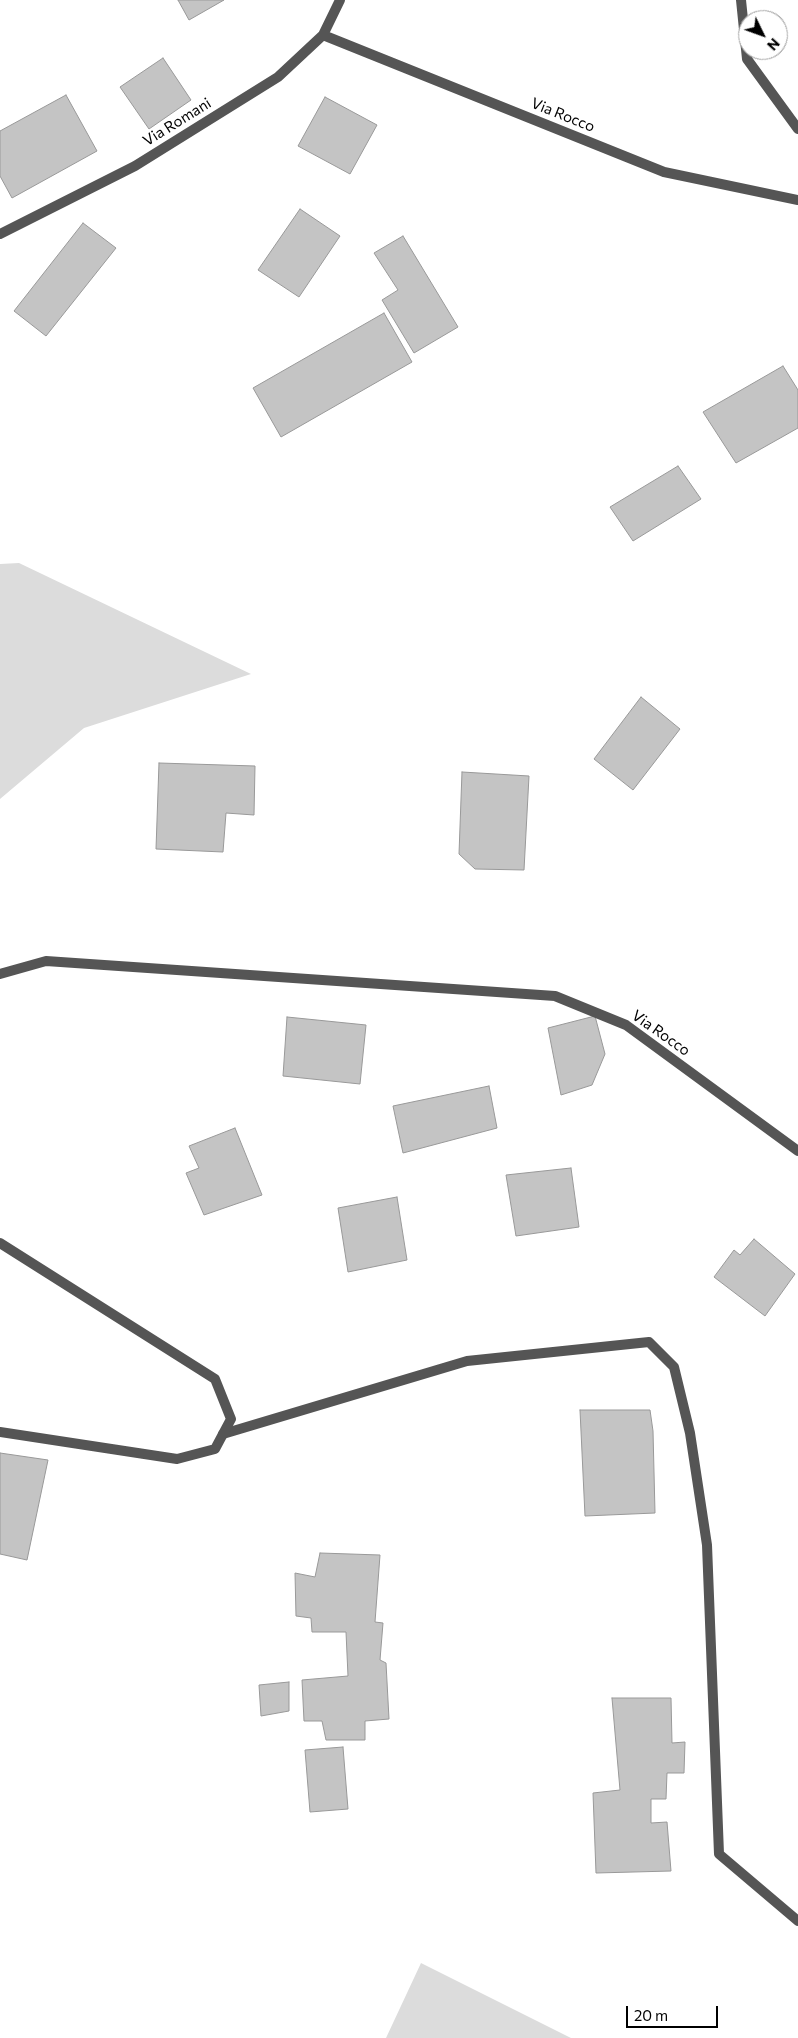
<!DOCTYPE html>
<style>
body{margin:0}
#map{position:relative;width:798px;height:2038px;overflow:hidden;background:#fff;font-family:Commissioner,sans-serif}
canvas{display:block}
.north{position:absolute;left:738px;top:10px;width:50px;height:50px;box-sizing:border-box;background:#fff;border:1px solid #999;border-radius:50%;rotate:132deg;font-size:14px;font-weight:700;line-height:20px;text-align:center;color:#000}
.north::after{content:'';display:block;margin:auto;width:18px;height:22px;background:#000;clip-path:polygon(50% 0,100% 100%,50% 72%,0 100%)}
.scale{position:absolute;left:626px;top:2006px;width:92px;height:22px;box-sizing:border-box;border:2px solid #000;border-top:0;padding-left:6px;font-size:15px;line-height:18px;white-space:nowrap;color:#000;-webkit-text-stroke:4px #fff;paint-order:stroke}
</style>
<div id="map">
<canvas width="798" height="2038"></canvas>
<div class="north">N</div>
<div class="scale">20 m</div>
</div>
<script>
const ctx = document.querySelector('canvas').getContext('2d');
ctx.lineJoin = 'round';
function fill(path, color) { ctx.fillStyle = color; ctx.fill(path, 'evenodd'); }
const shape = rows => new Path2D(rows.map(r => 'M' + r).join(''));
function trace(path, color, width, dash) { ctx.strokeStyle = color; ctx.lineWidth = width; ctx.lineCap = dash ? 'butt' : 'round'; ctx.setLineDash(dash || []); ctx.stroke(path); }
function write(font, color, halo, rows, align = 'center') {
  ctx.font = font + ' Commissioner,sans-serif'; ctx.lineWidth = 4; ctx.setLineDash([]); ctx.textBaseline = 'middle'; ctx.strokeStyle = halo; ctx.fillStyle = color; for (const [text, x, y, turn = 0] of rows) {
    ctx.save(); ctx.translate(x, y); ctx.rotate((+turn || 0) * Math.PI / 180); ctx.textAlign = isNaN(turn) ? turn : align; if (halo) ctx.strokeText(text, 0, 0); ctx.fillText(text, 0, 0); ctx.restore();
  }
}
const green = shape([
 [19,563,251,674,84,728,0,799,0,564],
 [421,1963,571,2038,386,2038]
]);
const building = shape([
 [178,0,224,0,189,20,178,0],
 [163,58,191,100,149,129,120,87,163,58],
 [66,95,97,151,12,198,0,176,0,131,66,95],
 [325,97,377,125,350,174,298,146,325,97],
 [300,209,340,236,299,297,258,270,300,209],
 [83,223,116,248,46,336,14,311,83,223],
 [403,236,458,327,414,353,382,300,398,290,374,253,403,236],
 [384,313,412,362,281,437,253,388,384,313],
 [783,366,798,390,798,428,736,463,703,412,783,366],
 [678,466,701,499,633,541,610,507,678,466],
 [641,697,680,729,633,790,594,759,641,697],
 [159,763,255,766,254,815,226,813,223,852,156,849,159,763],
 [462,772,529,776,524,870,475,869,459,854,462,772],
 [595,1016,605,1054,592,1085,561,1095,548,1028,595,1016],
 [287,1017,366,1025,360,1084,283,1076,287,1017],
 [489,1086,497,1128,403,1153,393,1106,489,1086],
 [235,1128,262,1195,204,1215,186,1173,199,1168,189,1146,235,1128],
 [571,1168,579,1227,516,1236,506,1175,571,1168],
 [397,1197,407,1260,348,1272,338,1208,397,1197],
 [754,1239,795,1274,765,1316,714,1277,734,1250,740,1255,754,1239],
 [580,1410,650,1410,653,1431,655,1513,585,1516,580,1410],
 [0,1453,48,1460,27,1560,0,1554,0,1453],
 [320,1553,380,1555,375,1622,383,1623,380,1660,386,1663,389,1719,365,1721,365,1740,326,1740,322,1721,304,1721,302,1680,348,1676,346,1632,312,1632,311,1618,296,1616,295,1573,315,1577,320,1553],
 [289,1682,289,1711,261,1716,259,1685,289,1682],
 [612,1698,671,1698,672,1743,685,1742,684,1773,667,1773,666,1799,651,1799,651,1823,667,1822,671,1871,596,1873,593,1793,620,1790,612,1698],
 [343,1747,348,1809,310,1812,305,1750,343,1747]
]);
const minor = shape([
 [741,0,747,59,798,129],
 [323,35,664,172,798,200],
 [0,234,135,166,278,77,323,35,340,0],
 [223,1434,467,1361,649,1342,674,1367,690,1433,707,1545,719,1854,798,1921]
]);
const tertiary = shape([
 [0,974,46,961,555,996,626,1025,798,1151],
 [0,1243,215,1379,231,1419,215,1449,177,1459,0,1432]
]);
const streetNames = [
 ["Via Rocco",563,115,22],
 ["Via Romani",177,122,-32],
 ["Via Rocco",661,1033,35]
];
fill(green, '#dcdcdc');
fill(building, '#c4c4c4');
trace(building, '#999', 1);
trace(minor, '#555', 10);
trace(tertiary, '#555', 10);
write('15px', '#000', '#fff', streetNames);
</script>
